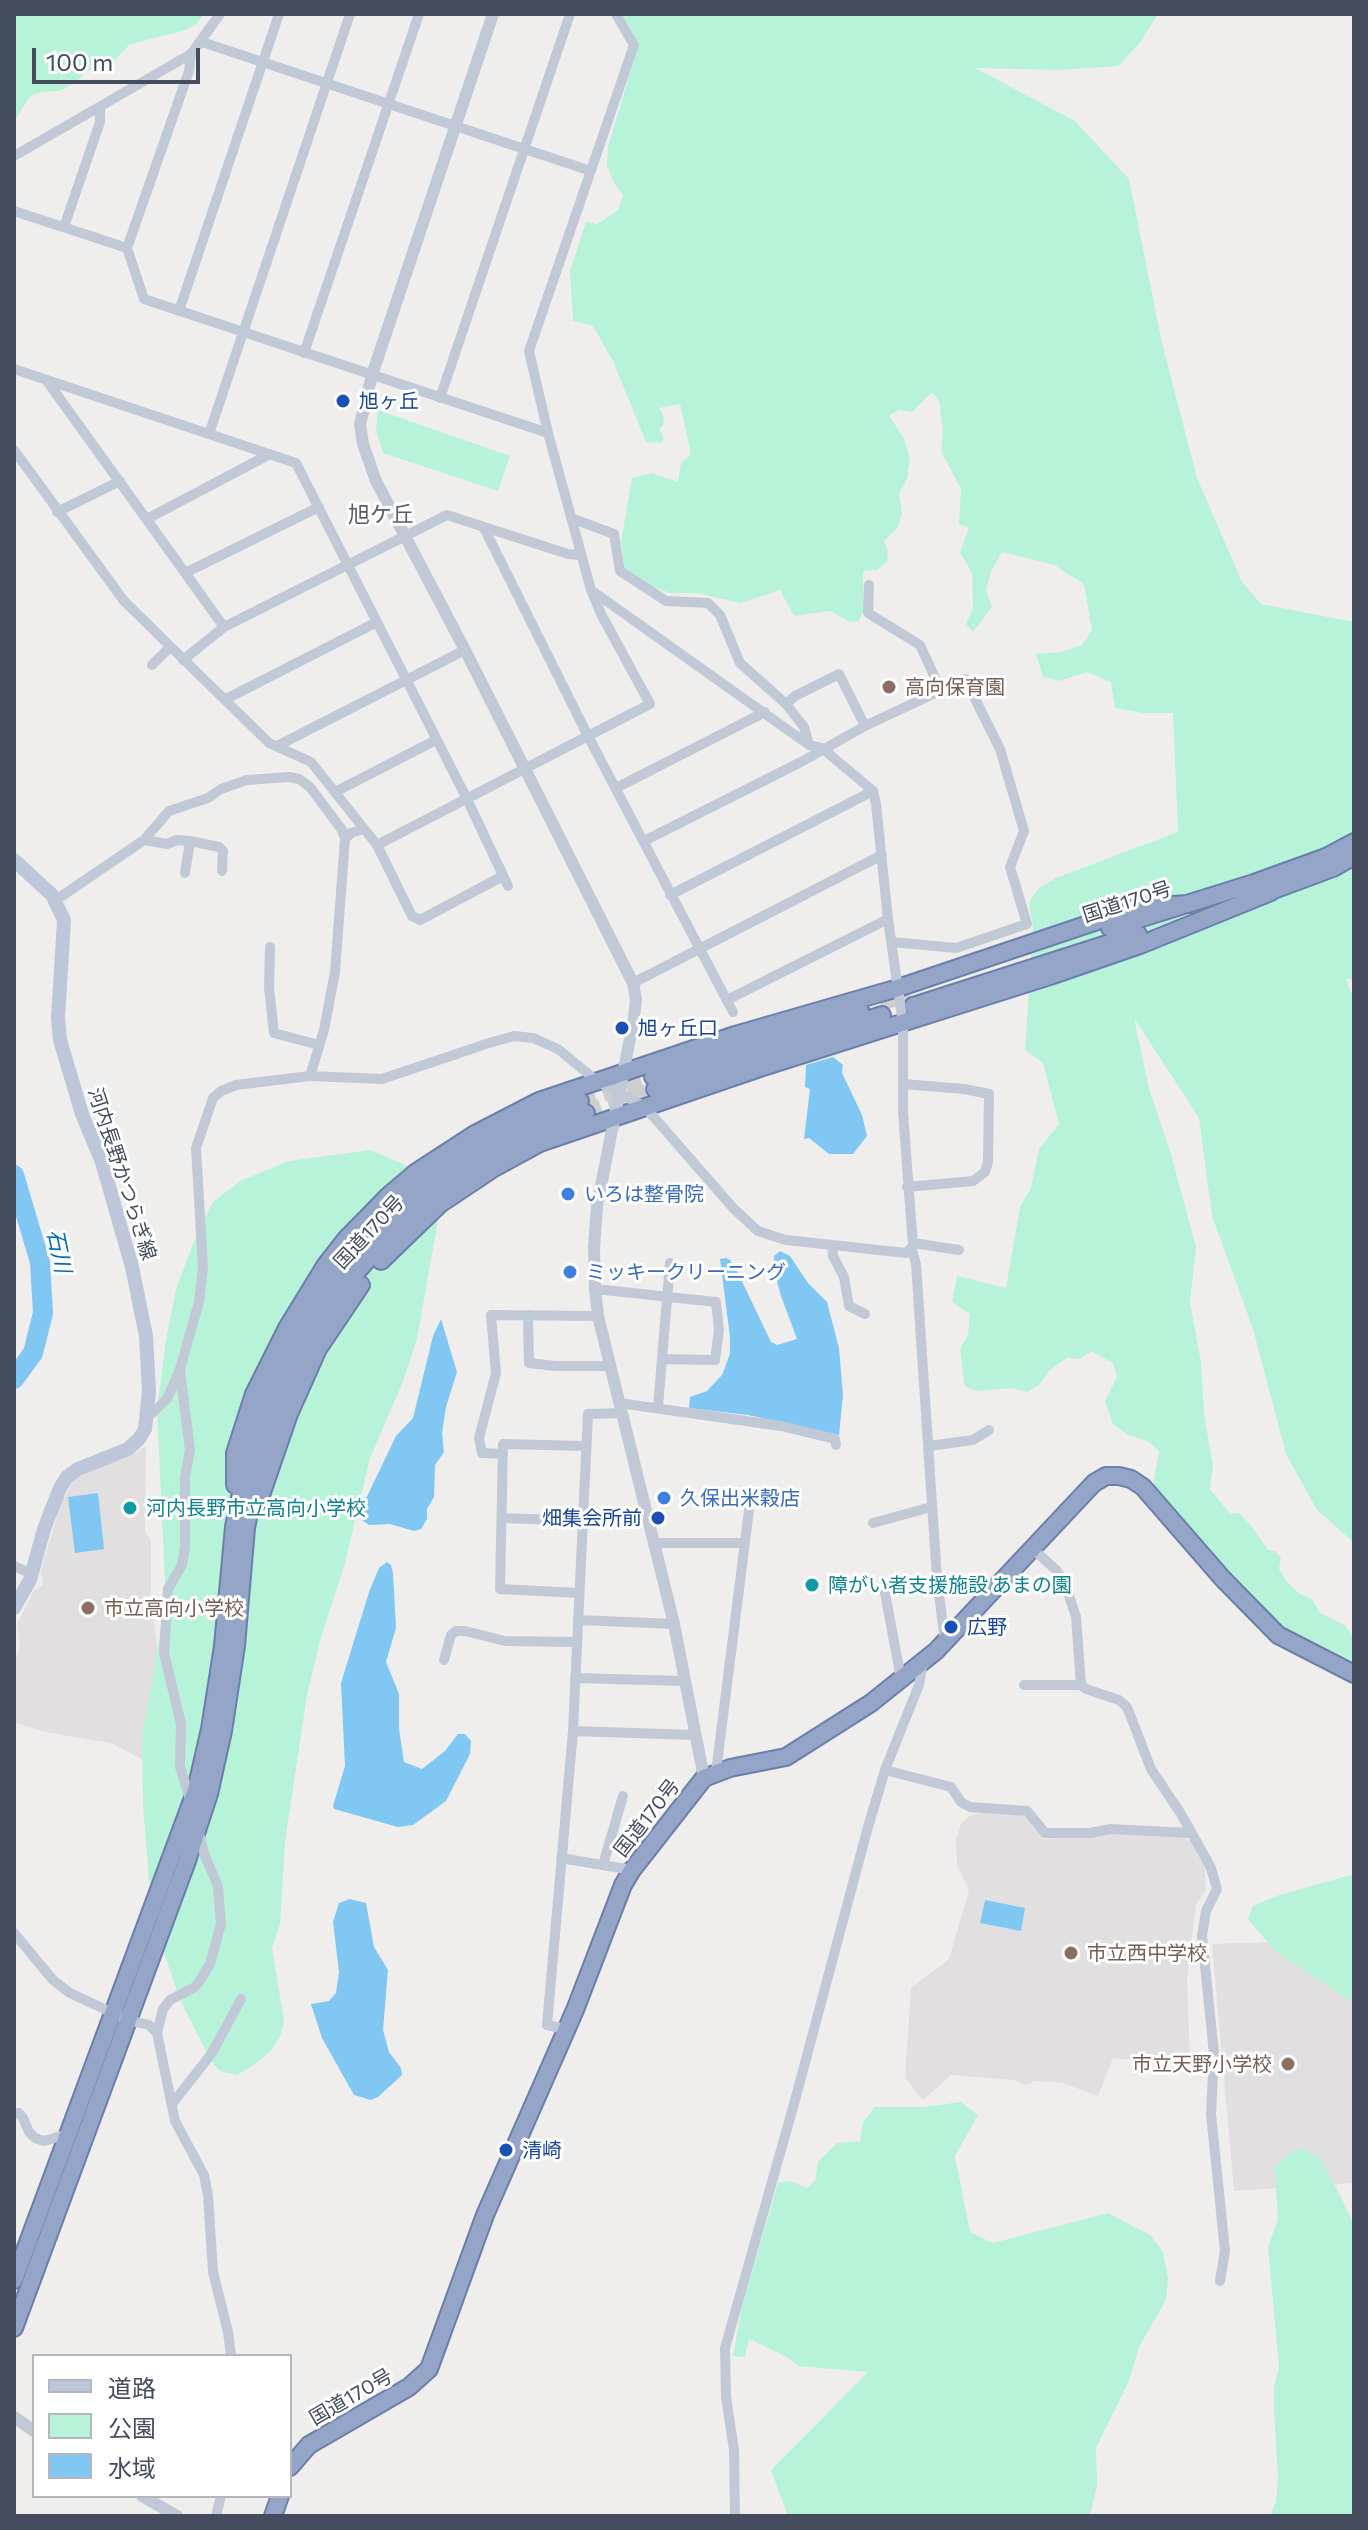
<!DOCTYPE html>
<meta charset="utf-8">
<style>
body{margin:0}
#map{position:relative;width:1368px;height:2530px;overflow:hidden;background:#f0eeed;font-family:Commissioner,"Noto Sans JP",sans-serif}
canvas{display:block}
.frame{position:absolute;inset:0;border:16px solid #444c5d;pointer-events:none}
.legend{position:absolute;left:32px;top:2354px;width:260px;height:144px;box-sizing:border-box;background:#fff;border:2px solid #b4b7be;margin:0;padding:10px 14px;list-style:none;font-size:24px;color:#444c5d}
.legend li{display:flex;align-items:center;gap:16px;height:40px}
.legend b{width:40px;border:2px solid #b4b7be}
.scale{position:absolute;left:32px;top:48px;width:168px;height:36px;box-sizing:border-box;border:4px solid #444c5d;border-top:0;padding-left:10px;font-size:24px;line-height:28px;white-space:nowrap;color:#444c5d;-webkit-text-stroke:6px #fff;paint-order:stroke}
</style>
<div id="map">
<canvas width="1368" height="2530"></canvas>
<div class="frame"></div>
<ul class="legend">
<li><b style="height:10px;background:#bec6d9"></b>道路</li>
<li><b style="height:22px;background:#b7f3d9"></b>公園</li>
<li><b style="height:22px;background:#80c7f4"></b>水域</li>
</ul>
<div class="scale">100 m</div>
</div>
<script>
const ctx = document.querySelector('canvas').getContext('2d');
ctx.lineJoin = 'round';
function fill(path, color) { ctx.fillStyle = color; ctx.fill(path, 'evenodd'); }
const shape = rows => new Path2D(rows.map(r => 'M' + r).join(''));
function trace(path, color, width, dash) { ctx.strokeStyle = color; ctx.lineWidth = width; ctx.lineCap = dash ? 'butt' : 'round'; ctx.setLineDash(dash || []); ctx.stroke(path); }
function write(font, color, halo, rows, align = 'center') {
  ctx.font = font + ' Commissioner,"Noto Sans JP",sans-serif'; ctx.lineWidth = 6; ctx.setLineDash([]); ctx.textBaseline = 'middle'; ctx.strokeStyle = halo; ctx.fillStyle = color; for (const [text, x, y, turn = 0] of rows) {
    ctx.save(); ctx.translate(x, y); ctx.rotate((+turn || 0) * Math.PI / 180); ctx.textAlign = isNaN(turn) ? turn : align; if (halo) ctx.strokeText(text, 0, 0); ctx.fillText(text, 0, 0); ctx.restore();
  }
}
const education = shape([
 [146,1446,145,1531,151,1541,151,1599,161,1680,151,1764,111,1743,45,1732,14,1722,14,1662,20,1648,17,1624,34,1590,43,1585,41,1571,61,1503,74,1480,94,1467,132,1455],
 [984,1811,1024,1816,1043,1839,1117,1833,1182,1836,1191,1842,1205,1869,1206,1891,1196,1904,1187,1979,1190,2059,1187,2065,1113,2058,1098,2096,1063,2083,1035,2081,1025,2085,1015,2080,951,2075,923,2100,905,2078,911,1988,949,1959,969,1890,957,1865,956,1839,961,1824,968,1817],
 [1354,1939,1354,2183,1234,2191,1212,1944]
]);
const green = shape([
 [14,14,204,14,195,25,183,31,130,44,113,62,87,71,75,83,59,91,41,92,30,96,14,122,14,132],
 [622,14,1158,14,1139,44,1118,66,1059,70,975,68,1075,121,1129,179,1162,343,1197,478,1242,582,1261,604,1354,622,1354,979,1346,979,1354,1000,1354,1543,1317,1510,1286,1454,1253,1329,1212,1216,1199,1118,1134,1018,1149,1089,1171,1154,1196,1247,1190,1301,1201,1363,1204,1414,1213,1467,1210,1489,1230,1514,1239,1513,1250,1524,1268,1550,1275,1551,1281,1558,1279,1569,1287,1582,1300,1594,1312,1599,1320,1613,1346,1626,1354,1640,1354,1664,1286,1632,1238,1587,1187,1528,1153,1485,1159,1451,1149,1442,1128,1435,1113,1424,1105,1401,1117,1377,1113,1363,1092,1351,1079,1359,1067,1358,1050,1370,1039,1385,1027,1392,1012,1388,978,1391,968,1388,964,1384,960,1349,968,1335,970,1314,952,1302,957,1276,1006,1288,1020,1207,1031,1188,1039,1149,1059,1124,1043,1063,1025,1050,1033,926,1029,902,1040,887,1056,878,1178,832,1173,713,1144,713,1115,708,1111,682,1087,672,1059,681,1043,677,1036,654,1061,652,1082,645,1092,630,1084,584,1054,565,1002,552,991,572,986,590,992,607,973,632,966,624,973,609,972,573,960,552,969,528,959,524,961,489,941,451,943,430,939,401,932,392,912,412,900,410,889,415,904,439,910,459,907,479,899,494,902,515,897,528,884,541,888,552,887,562,877,570,863,571,864,609,859,621,850,622,830,611,794,616,780,590,740,603,697,593,670,593,649,585,625,569,621,542,632,478,652,473,678,482,681,463,691,454,680,404,659,408,663,414,664,424,659,429,664,438,661,443,646,442,613,361,593,326,573,321,570,271,586,222,597,224,618,210,623,195,614,183,607,165,608,147,639,43],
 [378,410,510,456,498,491,383,453,376,430],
 [370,1150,427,1174,443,1192,417,1339,402,1384,370,1458,344,1567,321,1637,307,1695,285,1842,280,1924,272,1948,284,2021,281,2034,271,2051,251,2067,237,2075,220,2071,211,2061,180,2000,160,1941,149,1881,143,1805,142,1737,160,1636,165,1583,157,1408,166,1340,176,1289,198,1231,213,1202,240,1181,289,1161],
 [1354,1874,1354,2003,1275,1951,1248,1919,1253,1906,1276,1896],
 [961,2102,978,2115,955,2156,970,2232,993,2243,1108,2213,1150,2235,1163,2252,1168,2278,1166,2300,1139,2347,1129,2381,1096,2448,1097,2486,1090,2516,788,2516,771,2470,868,2372,798,2366,787,2357,749,2339,745,2357,733,2356,742,2307,778,2183,790,2181,807,2188,815,2181,818,2162,837,2143,860,2141,863,2122,875,2107,923,2107],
 [1303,2148,1319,2157,1338,2191,1354,2225,1354,2516,1270,2516,1276,2502,1278,2478,1274,2410,1274,2387,1279,2367,1268,2247,1278,2220,1275,2168,1287,2155]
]);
const water = shape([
 [833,1057,843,1065,842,1073,862,1115,867,1136,853,1154,829,1154,809,1138,804,1139,810,1089,805,1087,806,1065],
 [780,1251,790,1256,808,1283,827,1302,839,1348,843,1395,839,1435,748,1415,689,1408,690,1397,707,1391,722,1375,730,1354,730,1337,720,1259,726,1258,730,1260,737,1271,771,1342,777,1345,797,1339,781,1296,773,1267,774,1256],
 [441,1319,457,1372,446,1407,442,1433,444,1452,435,1465,434,1497,427,1509,427,1519,421,1529,414,1531,390,1524,369,1525,363,1521,362,1507,396,1436,413,1418,433,1336],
 [98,1493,104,1549,75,1553,68,1497],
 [387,1562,391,1565,393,1573,396,1628,386,1662,399,1694,399,1729,404,1762,422,1769,445,1751,458,1734,465,1734,471,1741,470,1754,446,1801,413,1825,398,1827,334,1809,333,1806,345,1766,341,1683,369,1592,379,1568],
 [350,1899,366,1903,374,1947,388,1970,383,2030,389,2052,401,2068,402,2075,378,2097,371,2100,354,2095,322,2038,311,2004,329,2001,336,1993,339,1972,333,1922,339,1903],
 [985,1900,1025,1908,1021,1931,980,1923]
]);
const river = shape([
 [14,1175,40,1262,43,1313,33,1353,14,1379]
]);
const trunkTunnel = shape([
 [880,1003,910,994],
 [580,1101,653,1077],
 [586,1113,655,1089]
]);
const minor = shape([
 [202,42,591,171],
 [14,156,191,54,220,14],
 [14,211,127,248,144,299,548,433],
 [64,227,100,122,100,107],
 [127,248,189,71,191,54],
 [179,311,279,14],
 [304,353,419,14],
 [14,369,296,463,466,797,508,886],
 [47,381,224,627],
 [440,398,570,14],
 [209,434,350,14],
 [14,450,124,601,269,743,311,762,377,845,412,916,420,920,503,876],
 [57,512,120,481],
 [571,518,614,534,620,571,666,601,708,603,720,615,740,663,786,704],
 [147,519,270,454],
 [484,528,588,736,733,1012],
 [187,572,319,507],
 [869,585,868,613,920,645,941,691],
 [183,660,224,627,447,515,568,554,580,555],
 [152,665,170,647],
 [226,699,377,622],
 [809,745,804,727,786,704,795,696,839,674,865,726],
 [277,746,465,650],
 [616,788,765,712],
 [335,792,436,740],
 [144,840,167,844,177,840,190,841,219,847,223,851,222,871],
 [644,841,801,762,865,726,965,679,1000,749,1024,831,1010,867,1027,924,956,948,892,942],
 [377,845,650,704,601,614,592,592],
 [185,873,190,841],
 [670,895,873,791],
 [56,900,144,840,169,811,208,798,221,789,247,780,289,777,299,779,310,787,342,830,345,839],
 [270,947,269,988,274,1033,319,1045],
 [633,983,882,855],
 [727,1000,888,919],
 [310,1076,324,1030,335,972,345,839,351,833,363,829],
 [903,1084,964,1089,989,1094,988,1162,985,1172,973,1181,907,1187],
 [913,1243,959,1250],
 [832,1245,833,1256,844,1277,849,1306,865,1314],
 [912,1250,916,1264,937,1579,945,1641],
 [595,1289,716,1302,719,1330,715,1360,662,1359],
 [528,1315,529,1363,555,1366,610,1366],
 [180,1371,190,1450,185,1477,185,1547,182,1565,168,1589,164,1653,181,1724,180,1767,191,1802],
 [619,1403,781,1426,835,1439,836,1445],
 [658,1407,670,1263],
 [146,1419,167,1399,180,1369,199,1302,203,1268,196,1148,213,1098,221,1091,236,1085,310,1076,382,1079,489,1043,514,1036,533,1038,558,1049,597,1081,645,1107,734,1209,758,1231,786,1240,906,1253,913,1246,903,1112,903,1024,888,919,876,804,873,791,822,748,809,745,591,590,548,433,529,351,634,45,616,14],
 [929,1446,973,1440,989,1430],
 [503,1454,482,1453,479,1438,496,1373,491,1315,598,1316],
 [502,1518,583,1521],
 [873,1523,931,1507],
 [653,1543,745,1543],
 [1032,1548,1057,1571,1066,1586,1076,1617,1081,1685,1086,1689,1119,1700,1127,1707,1151,1769,1181,1814,1211,1868,1217,1889,1206,1911,1202,1936,1214,2054,1211,2114,1225,2251,1220,2281],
 [14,1566,32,1574],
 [579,1593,500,1589,503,1444,586,1446],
 [885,1593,901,1679],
 [578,1620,674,1624],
 [444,1660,451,1635,456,1631,465,1631,505,1641,577,1642],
 [575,1678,684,1681],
 [1024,1685,1081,1685],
 [573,1731,694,1735],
 [885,1770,951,1787,961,1802,970,1807,1027,1811,1045,1833,1090,1833,1111,1829,1190,1833],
 [716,1772,749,1510],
 [561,1858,632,1870],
 [603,1865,623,1796],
 [14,1933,53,1980,70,1993,128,2020,149,2025,157,2033,175,2121,204,2175,208,2195,213,2272,228,2332,231,2356],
 [565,2029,547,2025,573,1731,588,1414,622,1413],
 [157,2033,163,2009,170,2000,195,1987,201,1979,210,1964,221,1924,218,1886,205,1856,198,1830],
 [172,2104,212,2053,241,1999],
 [14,2114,19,2113,23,2118,29,2132,35,2138,44,2141,68,2134],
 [216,2516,221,2496],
 [735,2516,734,2450,726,2397,725,2348,794,2104,868,1827,885,1770,919,1685,923,1662]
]);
const tertiary = shape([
 [493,14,372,375,360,424,363,444,376,481,465,650,633,983,636,999,634,1018,597,1206,594,1248,595,1289,598,1316,674,1624,704,1778],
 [14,2417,34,2431],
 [142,2496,177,2516]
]);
const secondary = shape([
 [14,860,52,895,64,920,58,1018,60,1040,82,1114,102,1162,132,1267,146,1336,149,1391,145,1429,139,1439,128,1449,78,1469,67,1477,60,1488,44,1529,30,1580,14,1608]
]);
const trunk = shape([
 [1263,894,1333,868,1354,856],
 [1110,928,1254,883,1326,857,1354,842],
 [913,1006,1138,934],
 [653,1077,860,1010],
 [655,1089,882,1015],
 [381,1261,440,1204,494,1168,540,1143,763,1067,1053,975,1140,945,1271,892],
 [235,1485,235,1453,254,1394,287,1328,325,1266,346,1239,388,1196,415,1173,475,1134,539,1101,735,1035,898,988,1139,907,1188,904],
 [259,1501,289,1414,318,1349,361,1285],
 [14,2280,196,1790,210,1729,223,1646,234,1527,248,1457,265,1400,296,1335,335,1277,421,1185,449,1165,501,1135,528,1121,580,1101],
 [14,2328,187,1861,209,1794,223,1731,236,1646,246,1528,259,1461,278,1403,309,1342,345,1285,386,1239,433,1193,487,1156,514,1142,536,1131,586,1113],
 [290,2467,309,2445,409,2387,429,2369,485,2215,575,2010,623,1885,632,1870,704,1778,730,1768,786,1757,871,1703,936,1651,1094,1483,1106,1476,1119,1476,1131,1479,1143,1487,1223,1579,1278,1635,1354,1674],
 [273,2516,280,2496]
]);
const markers = [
 [343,401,8,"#1a4fb4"],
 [889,687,8,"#8d6e63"],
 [622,1028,8,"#1a4fb4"],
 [568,1194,8,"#3f7fe0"],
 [570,1272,8,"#3f7fe0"],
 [664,1498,8,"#3f7fe0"],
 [130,1508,8,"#0f9aa8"],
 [658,1518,8,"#1a4fb4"],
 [812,1585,8,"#0f9aa8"],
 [88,1608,8,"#8d6e63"],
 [951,1627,8,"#1a4fb4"],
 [1071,1953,8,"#8d6e63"],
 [1288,2064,8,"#8d6e63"],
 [506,2150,8,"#1a4fb4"]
];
const transitNames = [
 ["旭ヶ丘",359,401],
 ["旭ヶ丘口",638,1028],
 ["畑集会所前",642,1518,"right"],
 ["広野",967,1627],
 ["清崎",522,2150]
];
const educationNames = [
 ["高向保育園",905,687],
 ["市立高向小学校",104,1608],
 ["市立西中学校",1087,1953],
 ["市立天野小学校",1272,2064,"right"]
];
const streetNames = [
 ["国道170号",1127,902,-18],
 ["河内長野かつらぎ線",122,1174,72],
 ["国道170号",369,1232,-47],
 ["国道170号",647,1818,-52],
 ["国道170号",351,2397,-30]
];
const shopNames = [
 ["いろは整骨院",584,1194],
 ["ミッキークリーニング",586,1272],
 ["久保出米穀店",680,1498]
];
const cultureNames = [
 ["河内長野市立高向小学校",146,1508],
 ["障がい者支援施設 あまの園",828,1585]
];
const neighbourhoodNames = [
 ["旭ケ丘",381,515]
];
const waterNames = [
 ["石川",59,1251,78]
];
fill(education, '#e1dfdf');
fill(green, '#b7f3d9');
fill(water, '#80c7f4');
trace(river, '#80c7f4', 20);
trace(trunkTunnel, '#ceced0', 16, [16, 8]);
trace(trunk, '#6b7fad', 20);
trace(minor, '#c2c9d6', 10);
trace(tertiary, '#c2c9d6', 12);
trace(secondary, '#bec6d9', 14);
trace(trunk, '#95a5c8', 16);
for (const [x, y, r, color] of markers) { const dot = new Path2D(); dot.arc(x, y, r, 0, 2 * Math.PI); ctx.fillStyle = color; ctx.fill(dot); trace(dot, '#fff', 3); }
write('20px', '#164399', '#fff', transitNames, 'left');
write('20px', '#785e54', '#fff', educationNames, 'left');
write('20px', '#444c5d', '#fff', streetNames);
write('20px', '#366cbe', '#fff', shopNames, 'left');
write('20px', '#0d838f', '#fff', cultureNames, 'left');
write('22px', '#595c63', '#fff', neighbourhoodNames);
write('italic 22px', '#006db3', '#fff', waterNames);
</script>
